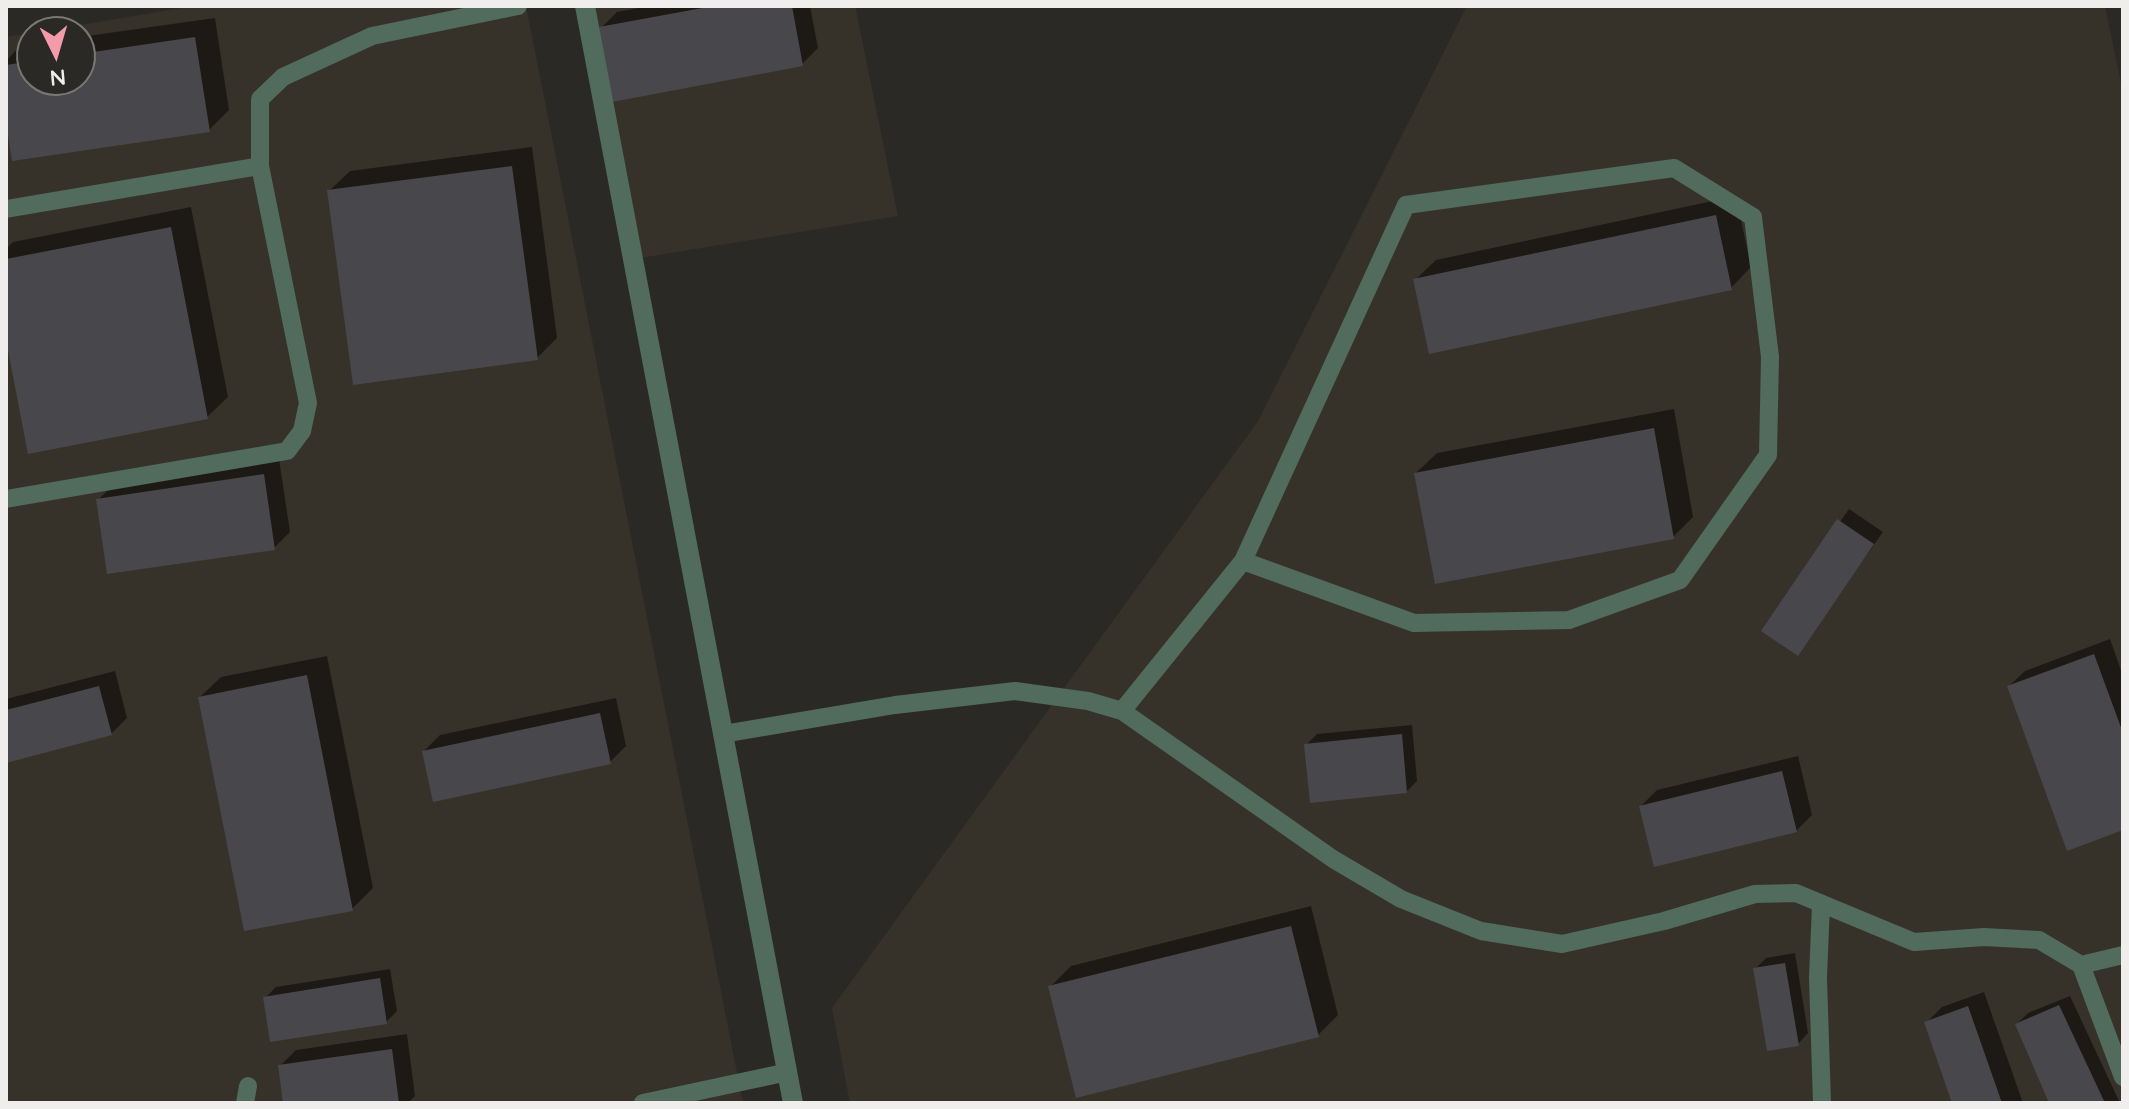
<!DOCTYPE html>
<style>
body{margin:0}
#map{position:relative;width:2129px;height:1109px;overflow:hidden;background:#2b2926;font-family:Quicksand,sans-serif}
canvas{display:block}
.frame{position:absolute;inset:0;border:8px solid #efeeec;pointer-events:none}
.north{position:absolute;left:16px;top:16px;width:80px;height:80px;box-sizing:border-box;background:#2b2926;border:2px solid #797875;border-radius:50%;rotate:175deg;font-size:22px;font-weight:700;line-height:32px;text-align:center;color:#efeeec}
.north::after{content:'';display:block;margin:auto;width:28px;height:36px;background:#f39aab;clip-path:polygon(50% 0,100% 100%,50% 72%,0 100%)}
</style>
<div id="map">
<canvas width="2129" height="1109"></canvas>
<div class="frame"></div>
<div class="north">N</div>
</div>
<script>
const ctx = document.querySelector('canvas').getContext('2d');
ctx.lineJoin = 'round';
function fill(path, color) { ctx.fillStyle = color; ctx.fill(path, 'evenodd'); }
const shape = rows => new Path2D(rows.map(r => 'M' + r).join(''));
function trace(path, color, width, dash) { ctx.strokeStyle = color; ctx.lineWidth = width; ctx.lineCap = dash ? 'butt' : 'round'; ctx.setLineDash(dash || []); ctx.stroke(path); }
const built = shape([
 [193,6,526,6,743,1103,6,1102,6,37,32,33,32,80,80,80,80,32,38,32],
 [592,6,855,6,898,216,634,259],
 [1467,6,2105,6,2123,93,2123,1103,850,1103,832,1008,1258,421]
]);
const shadow = shape([
 [649,6,810,6,818,48,802,64,601,28,617,12],
 [215,18,229,110,209,130,6,108,6,61,20,46,32,45,32,80,80,80,80,37],
 [532,147,557,338,537,358,329,191,350,171],
 [1736,196,1751,267,1731,288,1415,280,1436,260],
 [191,207,228,397,207,417,6,330,6,249,13,242],
 [1674,409,1693,517,1673,537,1416,473,1437,453],
 [279,459,290,532,274,548,98,500,114,484],
 [1849,509,1883,532,1797,653,1764,631],
 [2110,639,2123,676,2123,828,2009,686,2025,671],
 [327,656,373,888,352,909,200,697,221,677],
 [115,671,127,718,111,734,6,761,6,699],
 [616,698,626,746,610,762,424,751,440,735],
 [1412,725,1417,781,1407,791,1306,745,1317,734],
 [1798,756,1812,815,1796,831,1641,806,1657,790],
 [1311,906,1338,1015,1318,1035,1050,987,1071,966],
 [1795,953,1808,1033,1798,1044,1755,969,1766,958],
 [390,969,397,1011,386,1022,265,998,276,987],
 [1984,992,2023,1103,1954,1103,1926,1023,1942,1007],
 [2070,996,2120,1103,2051,1103,2017,1024,2028,1013],
 [407,1034,415,1096,408,1103,285,1103,280,1066,296,1050]
]);
const building = shape([
 [713,6,792,6,803,66,612,102,599,27],
 [195,37,210,132,12,161,6,122,6,65,32,61,32,80,80,80,80,54],
 [512,166,538,360,353,385,327,190],
 [1716,215,1732,290,1429,354,1413,279],
 [171,227,208,419,28,454,6,340,6,259],
 [1654,428,1674,539,1435,584,1414,473],
 [264,474,275,550,107,574,96,499],
 [1837,519,1874,544,1798,656,1761,631],
 [2094,654,2123,733,2123,830,2067,851,2007,686],
 [307,675,353,911,244,931,198,697],
 [99,686,112,735,6,763,6,710],
 [600,713,611,764,433,802,422,751],
 [1402,734,1407,793,1310,803,1304,744],
 [1782,771,1797,832,1654,867,1639,806],
 [1291,926,1319,1037,1076,1098,1048,986],
 [1785,963,1799,1046,1767,1051,1753,968],
 [380,978,387,1024,270,1042,263,997],
 [2059,1005,2105,1103,2049,1103,2015,1024],
 [1968,1006,2002,1103,1952,1103,1924,1022],
 [392,1049,399,1103,283,1103,278,1065]
]);
const lane = shape([
 [6,209,260,166],
 [6,499,287,451,302,431,308,403,260,166,260,99,283,77,372,36,518,6],
 [1122,711,1243,561,1414,623,1569,620,1680,580,1768,455,1770,357,1753,217,1674,168,1406,205,1243,561],
 [723,734,895,705,1015,691,1088,701,1122,711,1333,859,1401,899,1481,931,1562,944,1664,921,1755,894,1796,893,1914,942,1984,937,2039,940,2081,965,2123,1077],
 [1821,904,1818,978,1822,1103],
 [2081,965,2123,955],
 [245,1103,248,1086],
 [643,1103,788,1072]
]);
const street = shape([
 [585,6,793,1103]
]);
fill(built, '#373229');
fill(shadow, '#0007');
fill(building, '#48474b');
trace(lane, '#516b5c', 18);
trace(street, '#516b5c', 20);
</script>
